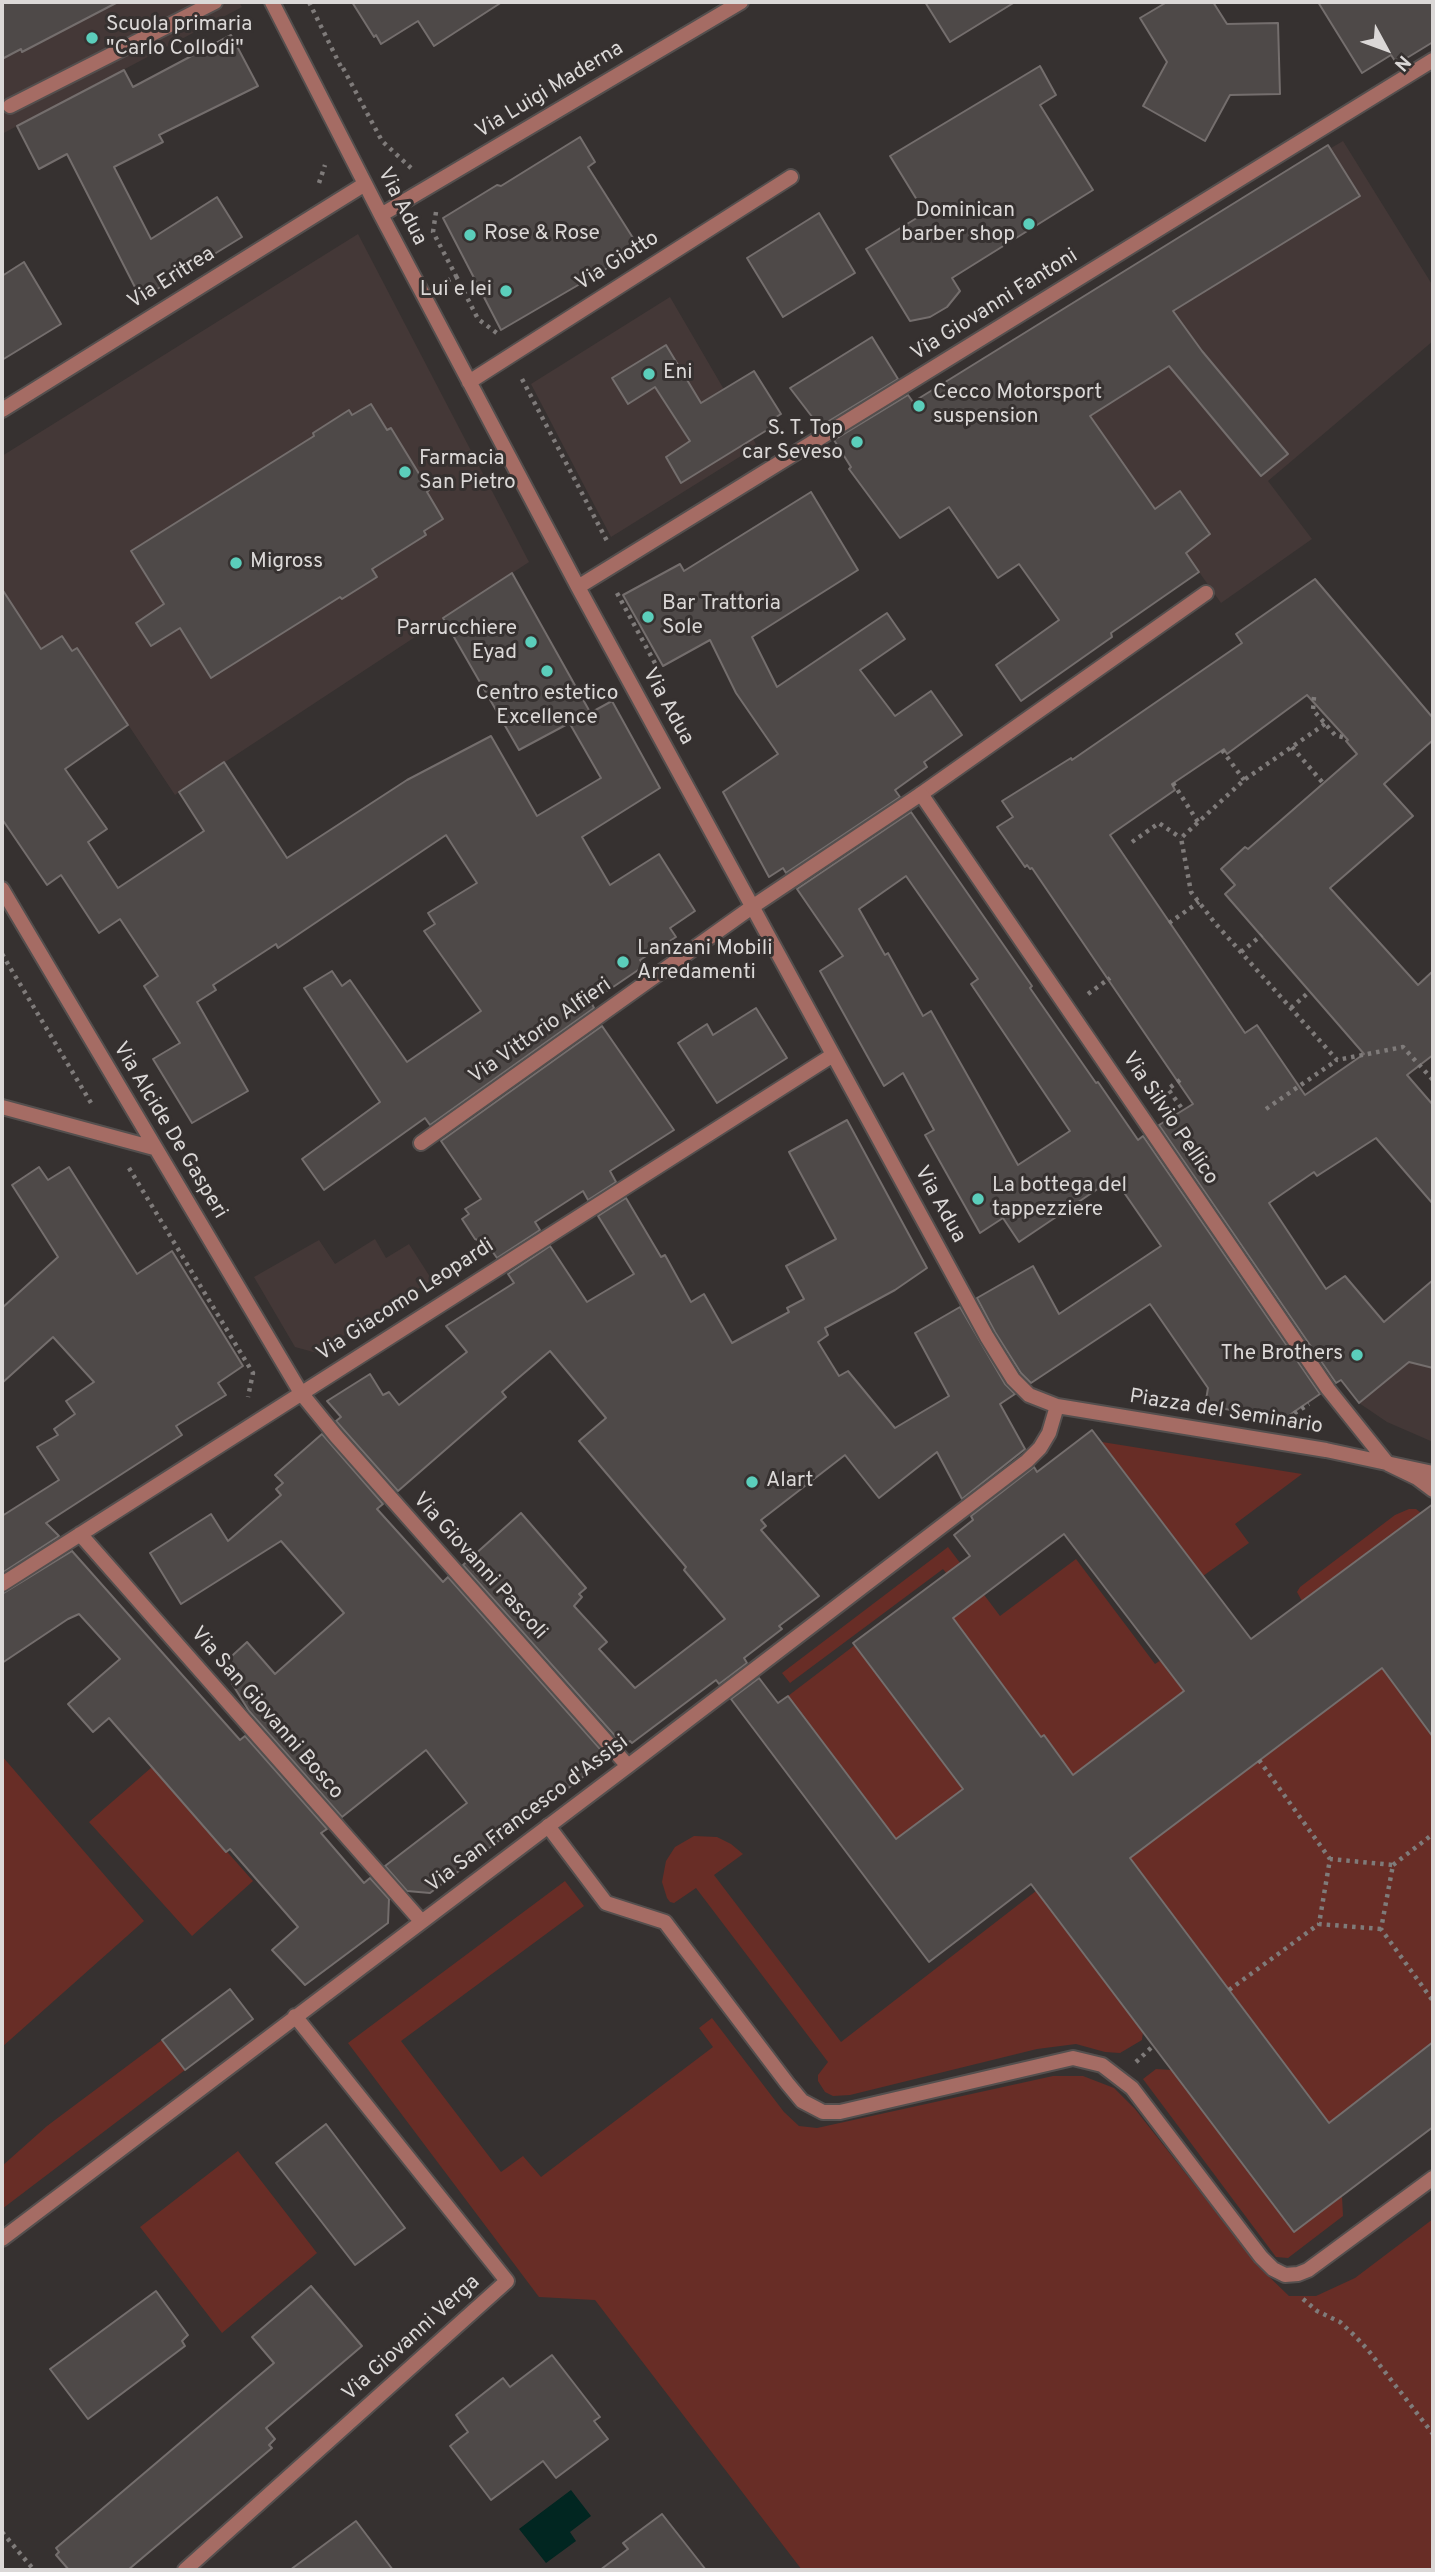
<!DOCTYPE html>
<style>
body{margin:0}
#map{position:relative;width:1435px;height:2572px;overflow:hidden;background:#363130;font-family:Overpass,sans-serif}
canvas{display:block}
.frame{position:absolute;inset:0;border:4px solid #dbd8d7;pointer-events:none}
.north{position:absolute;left:1351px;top:14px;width:70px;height:70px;-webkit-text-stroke:5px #363130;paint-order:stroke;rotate:131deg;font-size:19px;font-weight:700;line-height:28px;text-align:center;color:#dbd8d7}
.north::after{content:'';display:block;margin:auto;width:24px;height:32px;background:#dbd8d7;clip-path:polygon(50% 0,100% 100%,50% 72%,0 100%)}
</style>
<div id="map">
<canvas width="1435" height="2572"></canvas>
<div class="frame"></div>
<div class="north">N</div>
</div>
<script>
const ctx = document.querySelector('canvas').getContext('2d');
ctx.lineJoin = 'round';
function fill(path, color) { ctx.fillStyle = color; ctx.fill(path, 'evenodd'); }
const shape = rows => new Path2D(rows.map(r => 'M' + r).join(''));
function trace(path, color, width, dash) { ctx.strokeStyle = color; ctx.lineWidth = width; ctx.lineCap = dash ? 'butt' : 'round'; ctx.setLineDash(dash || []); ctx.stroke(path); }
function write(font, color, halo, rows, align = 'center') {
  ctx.font = font + ' Overpass,sans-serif'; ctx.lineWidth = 6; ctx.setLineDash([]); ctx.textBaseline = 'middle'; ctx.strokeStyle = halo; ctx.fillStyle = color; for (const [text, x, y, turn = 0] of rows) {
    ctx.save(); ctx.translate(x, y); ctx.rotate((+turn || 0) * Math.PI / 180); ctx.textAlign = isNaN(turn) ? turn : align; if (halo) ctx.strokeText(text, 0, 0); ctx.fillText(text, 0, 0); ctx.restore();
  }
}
const built = shape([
 [2,2,239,2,242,7,2,134],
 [1343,141,1433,286,1433,341,1268,481,1312,539,1221,603,1199,572,1111,633,935,388,1328,145,1331,148],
 [358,234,529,562,175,795,77,648,51,665,2,589,2,456],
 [670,297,757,446,611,537,531,384],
 [375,1239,386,1258,409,1244,432,1280,317,1353,295,1347,254,1277,319,1240,335,1264],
 [1433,1342,1433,1442,1387,1422,1359,1403]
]);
const green = shape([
 [1102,1442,1302,1474,1235,1524,1249,1543,1203,1576],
 [1409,1509,1416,1509,1421,1513,1302,1601,1297,1592,1300,1587,1395,1515],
 [948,1547,1000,1616,1076,1559,1155,1664,1161,1660,1184,1691,1073,1775,1041,1737,933,1591,950,1578,943,1569,790,1683,782,1673],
 [855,1645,963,1790,896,1839,788,1696],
 [1382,1668,1433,1737,1433,2042,1329,2123,1130,1858],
 [2,1756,144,1921,2,2047],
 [152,1767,253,1881,192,1936,89,1822],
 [694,1836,717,1837,731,1844,743,1854,714,1875,841,2042,1036,1891,1143,2032,1142,2040,1120,2053,1105,2052,1076,2044,1037,2049,850,2095,833,2096,825,2092,818,2081,818,2075,828,2062,696,1888,674,1903,670,1902,667,1898,662,1882,666,1861,675,1847],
 [565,1881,584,1906,401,2041,501,2172,523,2156,541,2177,713,2047,699,2028,712,2018,784,2112,799,2126,817,2128,1053,2076,1083,2076,1114,2088,1135,2109,1260,2268,1289,2296,1316,2296,1355,2278,1433,2219,1433,2570,802,2570,595,2300,539,2297,348,2043],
 [162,2040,185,2070,2,2209,2,2166,47,2126],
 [1156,2069,1172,2070,1294,2232,1342,2196,1343,2216,1288,2258,1276,2257,1143,2079],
 [238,2151,317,2253,222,2333,140,2227]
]);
const water = shape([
 [571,2490,591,2516,570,2532,576,2541,546,2563,519,2529]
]);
const building = shape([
 [2,2,118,2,22,52,21,49,2,59,2,2],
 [352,2,502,2,434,46,418,21,381,44,376,35,374,37,352,2],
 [925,2,1015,2,950,42,925,2],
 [1167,2,1213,2,1227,24,1278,23,1280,94,1230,95,1205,141,1143,106,1167,62,1140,18,1167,2],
 [1318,2,1433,2,1433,42,1397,64,1391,55,1362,73,1318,2],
 [231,35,258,86,159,135,163,142,114,167,151,239,217,197,242,237,141,299,67,154,39,169,17,126,124,70,133,87,231,35],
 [1040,66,1056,95,1040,105,1093,190,952,278,960,291,947,307,930,317,910,321,866,249,925,213,890,156,1040,66],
 [580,137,595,162,588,167,640,249,501,330,443,218,497,185,501,186,580,137],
 [1328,145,1360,196,1173,311,1202,351,1288,454,1261,476,1169,366,1090,416,1155,509,1180,491,1210,534,1186,553,1199,572,1111,633,1112,637,1021,701,996,665,1059,620,1019,564,998,578,949,507,900,538,849,469,851,467,834,440,908,395,913,402,1328,145],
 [819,213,855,273,783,317,747,258,819,213],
 [24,262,61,324,2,360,2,276,24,262],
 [872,337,898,379,824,424,821,419,816,422,790,388,872,337],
 [666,345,701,403,754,371,781,414,768,422,772,427,681,483,666,457,690,441,655,387,628,404,612,378,666,345],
 [371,404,387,430,391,428,429,490,427,492,443,519,424,531,426,535,372,569,377,577,342,599,340,597,211,678,180,628,151,646,136,623,164,604,131,551,314,436,313,433,349,410,352,415,371,404],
 [811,492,858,570,752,637,777,687,887,613,905,639,860,670,895,716,931,691,962,735,924,762,927,767,895,790,900,797,786,873,783,868,769,877,723,792,778,754,736,693,710,640,663,666,623,595,680,564,684,571,811,492],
 [512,573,590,712,519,750,443,618,512,573],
 [1315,579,1433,718,1433,740,1384,784,1413,816,1330,888,1418,985,1433,971,1433,1055,1407,1075,1433,1105,1433,1204,1376,1138,1317,1176,1314,1172,1269,1203,1326,1289,1345,1276,1384,1322,1433,1280,1433,1368,1409,1362,1359,1403,1341,1380,1336,1383,1159,1125,1193,1104,1032,868,1030,869,1027,865,1025,867,997,827,1013,817,1002,801,1071,758,1072,760,1242,643,1236,634,1315,579],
 [1307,695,1348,740,1346,741,1357,754,1248,849,1245,847,1221,869,1235,885,1225,894,1364,1054,1305,1095,1257,1025,1245,1033,1110,835,1175,790,1172,784,1224,749,1227,754,1307,695],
 [2,589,41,649,62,636,72,651,77,648,128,725,65,769,107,829,88,842,118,888,204,831,179,792,224,762,287,858,407,780,491,736,537,816,601,778,570,724,612,701,660,788,582,837,610,885,659,854,695,911,670,928,676,937,640,960,644,966,591,1002,594,1008,430,1125,425,1118,324,1190,302,1159,380,1102,304,988,332,971,342,986,350,980,407,1062,481,1011,424,931,435,924,428,913,477,883,446,835,278,948,276,944,213,985,216,990,197,1002,248,1091,192,1123,153,1059,180,1043,144,986,158,976,120,919,99,933,61,875,47,885,2,819,2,589],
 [911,812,1032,986,1030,988,1096,1083,1098,1082,1138,1140,1143,1136,1320,1394,1285,1418,1205,1406,1208,1388,1150,1304,1031,1383,1021,1373,995,1332,977,1298,1033,1266,1059,1314,1161,1246,1114,1178,1019,1242,1003,1218,980,1233,925,1135,934,1130,903,1073,884,1086,820,971,843,956,797,889,911,812],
 [906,876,978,979,971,984,1070,1131,1018,1165,931,1011,923,1016,888,953,885,955,859,909,906,876],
 [756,1008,787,1058,717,1103,678,1043,707,1024,713,1035,756,1008],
 [602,1026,674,1130,610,1171,616,1182,588,1200,583,1191,535,1222,540,1230,497,1258,487,1244,475,1239,462,1219,469,1214,465,1209,481,1199,441,1141,602,1026],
 [847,1120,927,1268,895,1290,825,1328,828,1335,818,1342,839,1376,848,1371,895,1428,949,1396,915,1333,960,1307,1005,1384,1015,1394,1000,1404,1025,1449,962,1499,937,1452,879,1498,845,1455,761,1520,766,1526,761,1530,819,1596,779,1626,782,1629,744,1658,747,1663,719,1684,716,1680,632,1743,630,1741,624,1746,463,1565,521,1513,586,1588,579,1594,582,1597,574,1606,607,1642,599,1649,635,1688,725,1619,684,1570,686,1567,579,1441,606,1418,550,1351,502,1392,506,1397,398,1491,336,1421,341,1417,327,1401,370,1374,383,1395,389,1392,399,1405,467,1352,446,1326,514,1283,508,1274,550,1246,587,1302,634,1274,598,1216,626,1198,661,1257,665,1255,691,1302,704,1294,732,1343,789,1312,787,1308,804,1299,786,1266,836,1239,789,1152,847,1120],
 [39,1167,48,1180,69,1167,137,1274,172,1251,243,1366,218,1383,226,1395,176,1426,182,1435,46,1523,59,1536,2,1573,2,1516,59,1480,37,1447,58,1435,54,1429,75,1414,66,1401,94,1382,53,1337,2,1383,2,1308,58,1257,12,1185,39,1167],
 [1092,1430,1251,1639,1433,1504,1433,1737,1382,1668,1130,1858,1329,2123,1433,2042,1433,2127,1294,2232,1031,1884,929,1962,731,1699,759,1678,778,1703,788,1696,896,1839,963,1789,853,1643,970,1556,954,1535,973,1520,971,1516,1034,1467,1037,1472,1092,1430],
 [1064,1534,1184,1691,1073,1775,1044,1735,1041,1737,953,1618,1064,1534],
 [322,1434,383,1504,377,1509,443,1582,448,1577,608,1758,430,1893,407,1891,385,1866,467,1803,426,1750,342,1817,249,1711,221,1666,247,1642,275,1674,344,1613,281,1541,181,1604,150,1553,211,1514,228,1541,281,1495,276,1489,283,1483,275,1475,322,1434],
 [72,1551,240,1740,245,1736,327,1829,321,1833,364,1883,370,1878,389,1899,388,1923,305,1985,272,1950,298,1927,230,1849,226,1852,109,1718,93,1732,68,1704,120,1659,79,1614,68,1619,2,1663,2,1594,72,1551],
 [230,1989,253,2019,185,2070,162,2040,230,1989],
 [326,2124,405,2228,355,2265,276,2163,326,2124],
 [311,2286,362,2346,266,2428,275,2439,269,2445,272,2448,128,2570,69,2570,56,2555,59,2552,56,2548,274,2363,252,2337,311,2286],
 [156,2291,188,2335,182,2341,185,2346,88,2419,50,2369,156,2291],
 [552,2355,600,2417,594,2421,608,2439,556,2478,543,2461,491,2500,450,2446,468,2432,456,2415,503,2378,510,2387,552,2355],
 [662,2514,706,2570,600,2570,628,2549,623,2543,662,2514],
 [356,2521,393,2570,290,2570,356,2521]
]);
const path = shape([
 [309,2,342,69],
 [343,68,382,141,411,168],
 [319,183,325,165],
 [436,212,433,232,456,276,445,282],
 [456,276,478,319,498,334],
 [522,379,607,541],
 [617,593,657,667,655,676],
 [1314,697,1313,710,1335,735,1346,738],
 [1325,724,1244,780,1181,838,1191,892,1215,923,1337,1060,1403,1047,1433,1080],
 [1292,747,1323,783],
 [1222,750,1244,780],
 [1173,783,1198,822],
 [1132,842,1159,823,1181,838],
 [1169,923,1199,902],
 [1241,952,1262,935],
 [2,954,91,1103],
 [1088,994,1110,978],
 [1291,1008,1309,992],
 [1180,1080,1168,1089,1183,1110],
 [1266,1109,1337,1060],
 [129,1168,253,1373,248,1397],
 [1287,1418,1309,1404],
 [1259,1760,1330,1859],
 [1393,1865,1433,1834],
 [1381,1929,1319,1924,1330,1859,1393,1865,1381,1929,1433,2001],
 [1229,1990,1319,1924],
 [1136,2062,1153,2046],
 [1303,2299,1317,2311,1340,2322,1355,2336,1368,2350,1433,2434],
 [2,2532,34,2570]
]);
const lane = shape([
 [10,106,215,2],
 [921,794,1206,593],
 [548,1826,606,1903,665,1922,787,2083,802,2101,823,2112,840,2112,1073,2058,1102,2065,1132,2088,1261,2257,1273,2269,1285,2275,1298,2274,1308,2270,1433,2178]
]);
const street = shape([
 [272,2,381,215,578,587,987,1337,1013,1379,1029,1395,1057,1406,1326,1450,1433,1473],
 [381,215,741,2],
 [469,382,791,177],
 [2,410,365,184],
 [578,587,1433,60],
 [2,889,301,1393,336,1436,628,1766],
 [2,1107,154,1148],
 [421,1143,752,907,921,794,1328,1389,1388,1464,1417,1478,1433,1490],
 [80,1534,421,1921],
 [2,1584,833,1055],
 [2,2239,628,1766,1027,1461,1040,1448,1049,1433,1057,1406],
 [185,2570,507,2281,295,2016]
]);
const markers = [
 [92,38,7,"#5bcebb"],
 [1029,224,7,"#5bcebb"],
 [470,235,7,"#5bcebb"],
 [506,291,7,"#5bcebb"],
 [649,374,7,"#5bcebb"],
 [919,406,7,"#5bcebb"],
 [857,442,7,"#5bcebb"],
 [405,472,7,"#5bcebb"],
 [236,563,7,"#5bcebb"],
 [648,617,7,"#5bcebb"],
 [531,642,7,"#5bcebb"],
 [547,671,7,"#5bcebb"],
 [623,962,7,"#5bcebb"],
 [978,1199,7,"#5bcebb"],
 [1357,1355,7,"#5bcebb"],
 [752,1482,7,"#5bcebb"]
];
const poiNames = [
 ["Scuola primaria",106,26],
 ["\"Carlo Collodi\"",106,50],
 ["Dominican",1015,212,"right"],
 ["barber shop",1015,236,"right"],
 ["Rose & Rose",484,235],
 ["Lui e lei",492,291,"right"],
 ["Eni",663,374],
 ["Cecco Motorsport",933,394],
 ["suspension",933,418],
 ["S. T. Top",843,430,"right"],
 ["car Seveso",843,454,"right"],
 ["Farmacia",419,460],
 ["San Pietro",419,484],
 ["Migross",250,563],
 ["Bar Trattoria",662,605],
 ["Sole",662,629],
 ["Parrucchiere",517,630,"right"],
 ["Eyad",517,654,"right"],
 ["Centro estetico",547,695,"center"],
 ["Excellence",547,719,"center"],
 ["Lanzani Mobili",637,950],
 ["Arredamenti",637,974],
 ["La bottega del",992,1187],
 ["tappezziere",992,1211],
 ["The Brothers",1343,1355,"right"],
 ["Alart",766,1482]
];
const streetNames = [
 ["Via Luigi Maderna",550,91,-31],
 ["Via Adua",401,207,63],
 ["Via Giotto",618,262,-32],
 ["Via Eritrea",172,279,-32],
 ["Via Giovanni Fantoni",995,306,-32],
 ["Via Adua",667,707,61],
 ["Via Vittorio Alfieri",541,1032,-35],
 ["Via Silvio Pellico",1169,1119,56],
 ["Via Alcide De Gasperi",169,1131,59],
 ["Via Adua",939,1205,61],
 ["Via Giacomo Leopardi",406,1301,-33],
 ["Piazza del Seminario",1226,1413,9],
 ["Via Giovanni Pascoli",479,1567,48],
 ["Via San Giovanni Bosco",266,1714,49],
 ["Via San Francesco d'Assisi",528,1815,-37],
 ["Via Giovanni Verga",412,2339,-42]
];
fill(built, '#443837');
fill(green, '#682d26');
fill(water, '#012621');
fill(building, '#4e4948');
trace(building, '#746e6d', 2);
trace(lane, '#544f4e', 18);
trace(street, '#544f4e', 18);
trace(path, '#7f7b7a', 4.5, [3.5, 5]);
trace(lane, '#a56c64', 14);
trace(street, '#a56c64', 14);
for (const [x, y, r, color] of markers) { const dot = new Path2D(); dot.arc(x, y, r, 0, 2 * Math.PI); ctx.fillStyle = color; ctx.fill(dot); trace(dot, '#363130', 2.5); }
write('21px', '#dbd8d7', '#363130', poiNames, 'left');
write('21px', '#dbd8d7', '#363130', streetNames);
</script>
